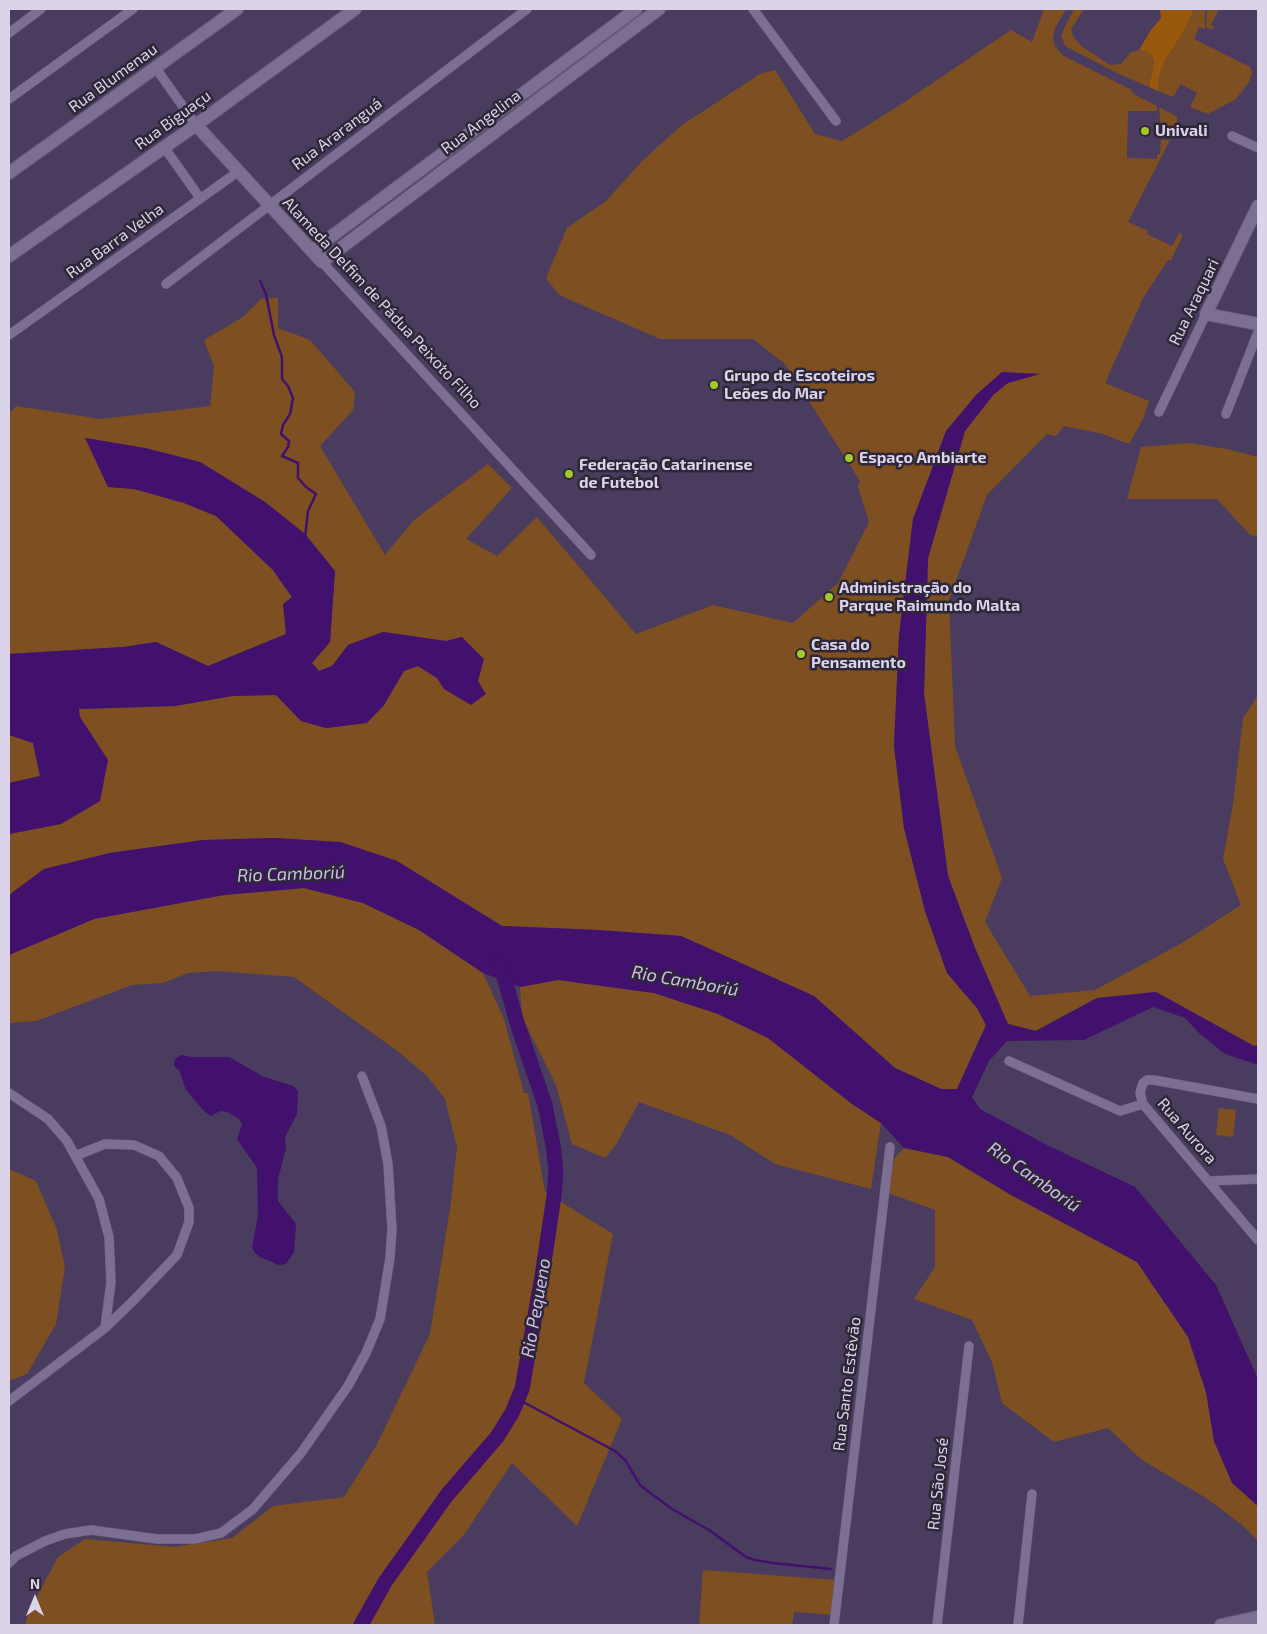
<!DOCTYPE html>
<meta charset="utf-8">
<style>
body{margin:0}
#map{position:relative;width:1267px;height:1634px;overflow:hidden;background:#4a3c5e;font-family:"Exo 2",sans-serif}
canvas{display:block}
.frame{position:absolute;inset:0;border:10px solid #dbd3e9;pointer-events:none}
.north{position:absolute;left:10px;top:1574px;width:50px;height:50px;-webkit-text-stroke:4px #2d2737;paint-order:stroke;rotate:0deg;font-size:14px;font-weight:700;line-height:20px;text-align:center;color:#dbd3e9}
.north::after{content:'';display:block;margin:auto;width:18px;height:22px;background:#dbd3e9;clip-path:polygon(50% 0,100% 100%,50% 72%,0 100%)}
</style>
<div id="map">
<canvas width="1267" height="1634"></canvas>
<div class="frame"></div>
<div class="north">N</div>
</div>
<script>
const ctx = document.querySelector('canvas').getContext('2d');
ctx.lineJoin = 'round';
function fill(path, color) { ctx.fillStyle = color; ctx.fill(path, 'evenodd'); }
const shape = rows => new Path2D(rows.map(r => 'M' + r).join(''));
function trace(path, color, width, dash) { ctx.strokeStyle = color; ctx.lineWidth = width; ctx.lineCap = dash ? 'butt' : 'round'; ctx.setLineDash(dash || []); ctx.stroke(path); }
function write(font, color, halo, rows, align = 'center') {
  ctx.font = font + ' "Exo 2",sans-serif'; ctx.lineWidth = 5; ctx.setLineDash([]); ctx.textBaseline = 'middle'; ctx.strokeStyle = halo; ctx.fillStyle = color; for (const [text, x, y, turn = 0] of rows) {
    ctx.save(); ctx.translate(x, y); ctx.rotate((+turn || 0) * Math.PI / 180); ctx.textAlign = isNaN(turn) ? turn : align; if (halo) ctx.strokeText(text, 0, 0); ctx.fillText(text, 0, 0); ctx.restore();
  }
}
const green = shape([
 [1041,9,1066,9,1055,28,1053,40,1055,46,1062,55,1130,89,1135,95,1157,106,1158,131,1157,131,1157,111,1128,111,1127,158,1157,159,1157,154,1160,154,1161,140,1170,140,1128,222,1148,231,1147,234,1172,246,1179,233,1183,235,1171,260,1168,260,1143,298,1105,383,1149,401,1143,419,1129,444,1103,434,1064,426,1056,436,1047,434,987,495,949,600,955,746,1002,878,985,922,1030,996,1095,990,1182,943,1241,905,1223,859,1233,804,1243,718,1258,695,1258,1045,1254,1046,1156,992,1097,998,1035,1031,1007,1024,975,948,948,876,924,693,928,558,965,431,1001,385,1038,374,1002,373,976,395,913,519,899,635,894,746,904,828,925,911,947,973,977,1008,986,1025,957,1089,941,1089,895,1068,814,996,681,936,598,930,502,926,397,861,340,842,274,838,203,840,110,853,44,869,9,895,9,834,61,824,108,760,79,717,79,709,175,706,232,696,276,695,301,721,326,728,366,723,384,705,404,671,418,666,437,678,445,690,478,681,462,637,446,641,383,632,348,645,332,666,319,671,312,663,330,642,335,571,305,534,265,502,200,462,144,448,86,438,108,487,134,489,184,503,216,516,273,570,292,598,283,604,286,634,208,666,156,642,124,647,9,654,9,414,16,406,101,419,210,406,214,366,204,340,243,317,261,299,278,298,278,328,310,340,355,392,353,410,320,446,385,555,414,520,488,464,512,488,466,539,497,556,537,517,636,634,713,605,793,623,838,583,869,522,858,487,860,481,786,365,753,339,660,339,559,295,546,278,567,228,606,201,642,161,682,125,760,74,775,70,815,134,842,141,897,107,1011,30,1032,42,1043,12],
 [1074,9,1084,9,1071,29,1073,36,1081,46,1110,65,1121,64,1131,52,1139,50,1146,51,1152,56,1154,62,1149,87,1119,74,1065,46,1061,35],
 [1194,9,1205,9,1205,29,1199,27,1194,39,1250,67,1252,73,1249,82,1236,99,1208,114,1190,107,1197,93,1181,84,1173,97,1158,91,1158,79,1164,62,1184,31],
 [1207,9,1219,9,1211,25,1214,27,1212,30,1206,27],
 [1159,107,1176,116,1178,119,1171,132,1161,131],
 [1188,443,1227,449,1258,457,1258,536,1250,535,1217,499,1127,499,1141,447],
 [9,735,33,743,40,776,9,783],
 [304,888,363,903,419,930,483,973,504,1019,524,1093,528,1093,545,1192,613,1234,584,1383,622,1419,577,1526,512,1463,463,1536,427,1572,435,1625,25,1625,29,1611,58,1557,85,1539,174,1547,232,1538,273,1506,344,1497,376,1446,430,1334,451,1202,457,1147,445,1099,427,1076,400,1053,294,977,217,971,188,973,163,983,132,985,36,1021,9,1023,9,955,94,919,224,895],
 [558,980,654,993,718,1014,768,1038,852,1104,881,1123,871,1189,775,1164,730,1135,639,1102,617,1143,605,1158,572,1144,556,1085,522,1017,520,987],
 [1219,1108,1236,1110,1233,1137,1216,1135],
 [904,1148,948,1157,1011,1195,1137,1262,1188,1337,1206,1392,1214,1441,1233,1483,1258,1506,1258,1541,1241,1524,1206,1498,1142,1460,1108,1428,1054,1442,1002,1403,992,1362,972,1320,914,1299,935,1267,935,1210,888,1193,894,1159],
 [9,1169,36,1181,57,1230,65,1267,56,1324,27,1374,9,1381],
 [703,1570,835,1580,832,1615,794,1612,792,1625,699,1625]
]);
const forest = shape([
 [1160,9,1194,9,1184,31,1164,62,1158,79,1158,91,1149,87,1154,62,1152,56,1146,51,1139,50,1151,30,1161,18]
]);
const water = shape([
 [1002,372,1040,374,1001,385,965,431,928,558,924,693,948,876,975,948,1008,1024,1036,1031,1097,998,1156,992,1254,1046,1258,1045,1258,1065,1225,1054,1199,1033,1185,1018,1153,1007,1084,1040,1007,1041,989,1061,972,1097,980,1109,1047,1145,1135,1187,1216,1285,1258,1379,1258,1506,1232,1483,1214,1441,1206,1392,1188,1337,1137,1262,1011,1195,948,1157,904,1148,881,1123,852,1104,768,1038,718,1014,654,993,558,980,520,987,483,973,419,930,363,903,304,888,224,895,94,919,9,955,9,895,44,869,110,853,203,840,274,838,340,842,397,861,502,926,598,930,681,936,814,996,895,1068,941,1089,957,1089,986,1025,977,1008,947,973,925,911,904,828,894,746,899,635,913,519,946,431,976,395],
 [85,438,145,448,200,462,265,502,305,534,335,571,330,642,312,663,319,671,332,666,348,645,383,632,446,641,462,637,484,659,478,681,486,694,471,705,444,689,437,678,418,666,404,671,384,705,367,723,326,728,301,721,276,695,232,696,175,706,79,709,80,717,108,760,100,801,61,824,9,834,9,783,40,776,33,743,9,735,9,654,123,647,156,642,208,666,286,634,283,604,292,597,273,570,216,516,184,503,134,489,108,487],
 [181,1055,192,1057,229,1057,264,1077,293,1086,298,1091,297,1114,285,1137,286,1148,278,1179,278,1201,296,1224,294,1252,286,1264,279,1265,260,1257,255,1253,252,1247,258,1216,257,1168,237,1139,242,1125,239,1119,227,1112,220,1111,211,1116,204,1111,186,1090,179,1070,174,1066,175,1059]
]);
const stream = shape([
 [260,281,266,294,274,335,282,357,282,379,288,386,293,398,290,414,283,425,281,434,289,441,288,447,282,456,298,463,298,478,306,487,316,494,308,511,305,538],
 [995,392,1007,382],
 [518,1397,525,1403,615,1451,625,1460,640,1485,649,1492,672,1509,709,1530,746,1557,755,1560,773,1563,831,1569]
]);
const river = shape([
 [361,1625,385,1582,447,1495,497,1437,512,1413,522,1389,542,1276,554,1196,556,1172,553,1145,545,1105,518,1026,504,977,496,962]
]);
const street = shape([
 [753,9,836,121],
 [9,33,41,9],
 [155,67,196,125],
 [9,99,133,9],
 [1232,136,1258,148],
 [164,147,200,198],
 [322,262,591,555],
 [166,284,527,9],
 [9,335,239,171],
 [1159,412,1206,314],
 [1226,414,1258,332],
 [1009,1061,1120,1111,1143,1104],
 [9,1093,48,1119,67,1141,99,1199,109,1237,111,1282,105,1328],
 [1258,1099,1154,1080,1147,1080,1143,1083,1140,1093,1143,1104,1258,1240],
 [1210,1181,1258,1179],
 [9,1401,105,1328,133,1301,177,1255,189,1222,189,1208,177,1178,159,1156,134,1145,105,1144,75,1156],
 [9,1563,16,1556,45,1541,65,1534,91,1530,157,1539,195,1539,221,1533,253,1509,301,1453,348,1386,366,1353,380,1319,390,1258,392,1229,388,1164,381,1126,362,1076],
 [834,1625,890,1147],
 [937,1625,969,1346],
 [1018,1625,1032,1494]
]);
const secondary = shape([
 [196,125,322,262,659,9],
 [9,173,237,9],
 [1258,206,1206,314,1258,324],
 [312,251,636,9],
 [9,256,196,125,355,9],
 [1221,1625,1258,1617]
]);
const markers = [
 [1145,131,5,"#a3c926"],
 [714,385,5,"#a3c926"],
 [849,458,5,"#a3c926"],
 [569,474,5,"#a3c926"],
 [829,597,5,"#a3c926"],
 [801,654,5,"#a3c926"]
];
const streetNames = [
 ["Rua Blumenau",113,78,-36],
 ["Rua Biguaçu",173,120,-36],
 ["Rua Angelina",481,122,-37],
 ["Rua Araranguá",337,134,-37],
 ["Rua Barra Velha",115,241,-36],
 ["Rua Araquari",1194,302,-64],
 ["Alameda Delfim de Pádua Peixoto Filho",382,303,47],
 ["Rua Aurora",1187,1131,49],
 ["Rua Santo Estêvão",847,1384,-83],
 ["Rua São José",938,1484,-84]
];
const poiNames = [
 ["Univali",1155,131],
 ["Grupo de Escoteiros",724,376],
 ["Leões do Mar",724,394],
 ["Espaço Ambiarte",859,458],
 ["Federação Catarinense",579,465],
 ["de Futebol",579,483],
 ["Administração do",839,588],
 ["Parque Raimundo Malta",839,606],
 ["Casa do",811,645],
 ["Pensamento",811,663]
];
const waterNames = [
 ["Rio Camboriú",291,874,-2],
 ["Rio Camboriú",685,981,10],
 ["Rio Camboriú",1034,1177,35],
 ["Rio Pequeno",536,1308,-80]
];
fill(green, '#7e4f20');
fill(forest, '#99590c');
fill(water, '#42106d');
trace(stream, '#42106d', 2.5);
trace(river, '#42106d', 15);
trace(street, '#675b78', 10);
trace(secondary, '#675b78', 14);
trace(street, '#7d6e94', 9);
trace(secondary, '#7d6e94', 12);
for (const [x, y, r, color] of markers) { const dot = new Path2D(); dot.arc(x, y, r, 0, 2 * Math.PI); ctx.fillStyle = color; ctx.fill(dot); trace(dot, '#2d2737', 2); }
write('16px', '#dbd3e9', '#2d2737', streetNames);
write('bold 16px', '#dbd3e9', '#2d2737', poiNames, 'left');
write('italic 18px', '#cfbced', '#2d2737', waterNames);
</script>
